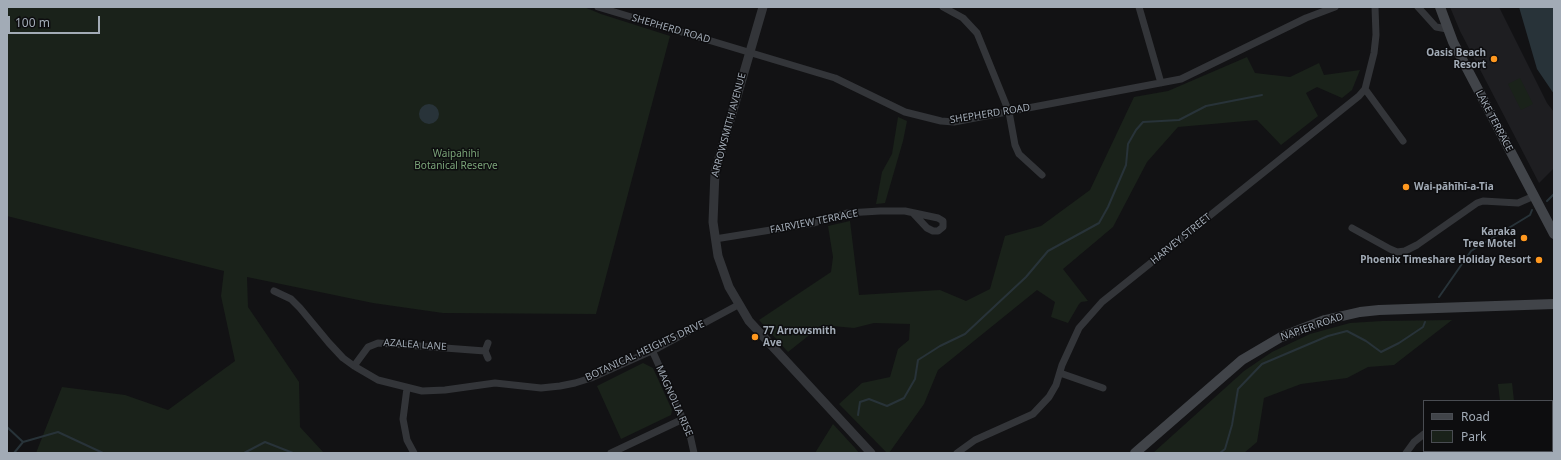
<!DOCTYPE html>
<meta charset="utf-8">
<style>
body{margin:0}
#map{position:relative;width:1561px;height:460px;overflow:hidden;background:#121214;font-family:"Noto Sans",sans-serif}
canvas{display:block}
.frame{position:absolute;inset:0;border:8px solid #a2abb6;pointer-events:none}
.legend{position:absolute;left:1423px;top:400px;width:130px;height:52px;box-sizing:border-box;background:#0d0d0f;border:1px solid #494c52;margin:0;padding:5px 7px;list-style:none;font-size:12px;color:#a2abb6}
.legend li{display:flex;align-items:center;gap:8px;height:20px}
.legend b{width:20px;border:1px solid #494c52}
.scale{position:absolute;left:8px;top:16px;width:92px;height:18px;box-sizing:border-box;border:2px solid #a2abb6;border-top:0;padding-left:5px;font-size:12px;line-height:14px;white-space:nowrap;color:#a2abb6;-webkit-text-stroke:3px #0d0d0f;paint-order:stroke}
</style>
<div id="map">
<canvas width="1561" height="460"></canvas>
<div class="frame"></div>
<ul class="legend">
<li><b style="height:5px;background:#414449"></b>Road</li>
<li><b style="height:11px;background:#1a221a"></b>Park</li>
</ul>
<div class="scale">100 m</div>
</div>
<script>
const ctx = document.querySelector('canvas').getContext('2d');
ctx.lineJoin = 'round';
function fill(path, color) { ctx.fillStyle = color; ctx.fill(path, 'evenodd'); }
const shape = rows => new Path2D(rows.map(r => 'M' + r).join(''));
function trace(path, color, width, dash) { ctx.strokeStyle = color; ctx.lineWidth = width; ctx.lineCap = dash ? 'butt' : 'round'; ctx.setLineDash(dash || []); ctx.stroke(path); }
function write(font, color, halo, rows, align = 'center') {
  ctx.font = font + ' "Noto Sans",sans-serif'; ctx.lineWidth = 3; ctx.setLineDash([]); ctx.textBaseline = 'middle'; ctx.strokeStyle = halo; ctx.fillStyle = color; for (const [text, x, y, turn = 0] of rows) {
    ctx.save(); ctx.translate(x, y); ctx.rotate((+turn || 0) * Math.PI / 180); ctx.textAlign = isNaN(turn) ? turn : align; if (halo) ctx.strokeText(text, 0, 0); ctx.fillText(text, 0, 0); ctx.restore();
  }
}
const built = shape([
 [1450,7,1499,7,1547,103,1554,112,1554,168,1539,183,1460,31]
]);
const green = shape([
 [7,7,584,7,601,14,670,36,596,314,443,313,373,303,247,277,248,307,299,382,300,427,324,453,36,453,62,387,125,395,168,410,235,361,221,296,224,271,7,216],
 [1247,57,1255,73,1290,77,1319,63,1324,75,1360,70,1352,90,1342,98,1317,87,1306,93,1318,116,1281,145,1257,120,1178,127,1147,162,1113,227,1063,269,1088,301,1081,302,1079,304,1068,323,1051,317,1055,302,1037,290,938,370,924,404,889,453,887,453,839,404,862,383,890,377,898,349,909,340,910,324,874,323,854,328,822,325,788,352,759,320,831,272,833,257,828,226,850,221,859,295,940,290,966,301,990,289,1005,236,1041,226,1090,190,1134,97,1168,91],
 [1520,78,1533,104,1521,110,1508,84],
 [898,117,907,121,903,141,885,203,876,204,882,172,892,154],
 [1452,320,1394,365,1368,367,1347,378,1301,384,1264,398,1257,442,1244,453,1153,453,1244,371,1272,352,1310,334,1350,323,1382,321],
 [643,363,653,368,672,410,671,415,621,439,597,386],
 [1512,383,1514,401,1500,401,1498,384],
 [833,424,855,448,859,453,815,453]
]);
const water = shape([
 [1519,7,1554,7,1554,94,1537,69],
 '419 114a10 10 0 1 1 20 0a10 10 0 1 1-20 0Z'
]);
const stream = shape([
 [1547,201,1554,194],
 [1439,297,1471,251,1530,215,1532,210],
 [858,415,860,402,869,399,887,406,904,398,915,379,918,360,940,346,965,334,1026,277,1048,251,1099,223,1108,207,1126,165,1128,144,1136,130,1143,122,1179,120,1206,106,1262,95],
 [7,427,23,442],
 [14,453,23,442,58,432,103,453],
 [244,453,265,442,293,453],
 [1220,453,1225,449,1232,425,1238,389,1262,364,1328,336,1347,331,1366,341,1381,352,1399,343,1423,327,1425,322]
]);
const minor = shape([
 [598,7,835,78,905,112,941,121,954,122,1181,79,1306,18,1335,7],
 [943,7,963,18,977,33,1009,112,1015,145,1019,154,1042,175],
 [1139,7,1161,83],
 [1418,7,1436,27,1447,29],
 [1365,89,1403,141],
 [1352,228,1390,249,1397,252,1405,251,1417,245,1477,203,1483,201,1518,203,1534,196],
 [715,239,814,223,847,213,880,211,905,211,938,218,943,221,943,227,938,231,933,231,927,228,913,213],
 [274,291,291,299,300,308,329,343,343,358,354,366,378,380,422,391,445,390,495,383,541,388,560,386,575,383,591,378,658,348,738,305],
 [652,350,690,435,694,453],
 [485,351,488,343],
 [354,366,368,347,378,343,485,351,488,358],
 [1060,373,1103,388],
 [407,388,403,419,407,440,414,453],
 [611,453,683,419],
 [957,453,975,440,1033,414,1049,397,1056,385,1062,365,1079,328,1102,302,1359,96,1365,89,1374,53,1376,35,1375,7],
 [1406,453,1414,442,1424,434]
]);
const tertiary = shape([
 [763,7,715,172,713,222,718,256,729,287,749,321,871,453]
]);
const secondary = shape([
 [1440,7,1453,42,1554,234],
 [1135,453,1242,360,1281,337,1325,320,1360,312,1379,310,1554,304]
]);
const markers = [
 [1494,59,4,"#ff981f"],
 [1406,187,4,"#ff981f"],
 [1524,238,4,"#ff981f"],
 [1539,260,4,"#ff981f"],
 [755,337,4,"#ff981f"]
];
const streetNames = [
 ["SHEPHERD ROAD",671,29,16],
 ["SHEPHERD ROAD",990,114,-9],
 ["LAKE TERRACE",1494,121,62],
 ["ARROWSMITH AVENUE",729,125,-75],
 ["FAIRVIEW TERRACE",814,222,-11],
 ["HARVEY STREET",1181,239,-39],
 ["NAPIER ROAD",1312,327,-19],
 ["AZALEA LANE",415,345,4],
 ["BOTANICAL HEIGHTS DRIVE",645,351,-25],
 ["MAGNOLIA RISE",674,401,66]
];
const poiNames = [
 ["Oasis Beach",1486,53],
 ["Resort",1486,65],
 ["Wai-pāhīhī-a-Tia",1414,187,"left"],
 ["Karaka",1516,232],
 ["Tree Motel",1516,244],
 ["Phoenix Timeshare Holiday Resort",1531,260],
 ["77 Arrowsmith",763,331,"left"],
 ["Ave",763,343,"left"]
];
const parkNames = [
 ["Waipahihi",456,154],
 ["Botanical Reserve",456,166]
];
fill(built, '#1e1e21');
fill(green, '#1a221a');
fill(water, '#283339');
trace(stream, '#283339', 2);
trace(minor, '#333539', 7);
trace(tertiary, '#333539', 9);
trace(secondary, '#414449', 10);
for (const [x, y, r, color] of markers) { const dot = new Path2D(); dot.arc(x, y, r, 0, 2 * Math.PI); ctx.fillStyle = color; ctx.fill(dot); trace(dot, '#0d0d0f', 1.5); }
write('10px', '#a2abb6', '#0d0d0f', streetNames);
write('bold 10px', '#a2abb6', '#0d0d0f', poiNames, 'right');
write('10px', '#7aa378', '#0d0d0f', parkNames);
</script>
